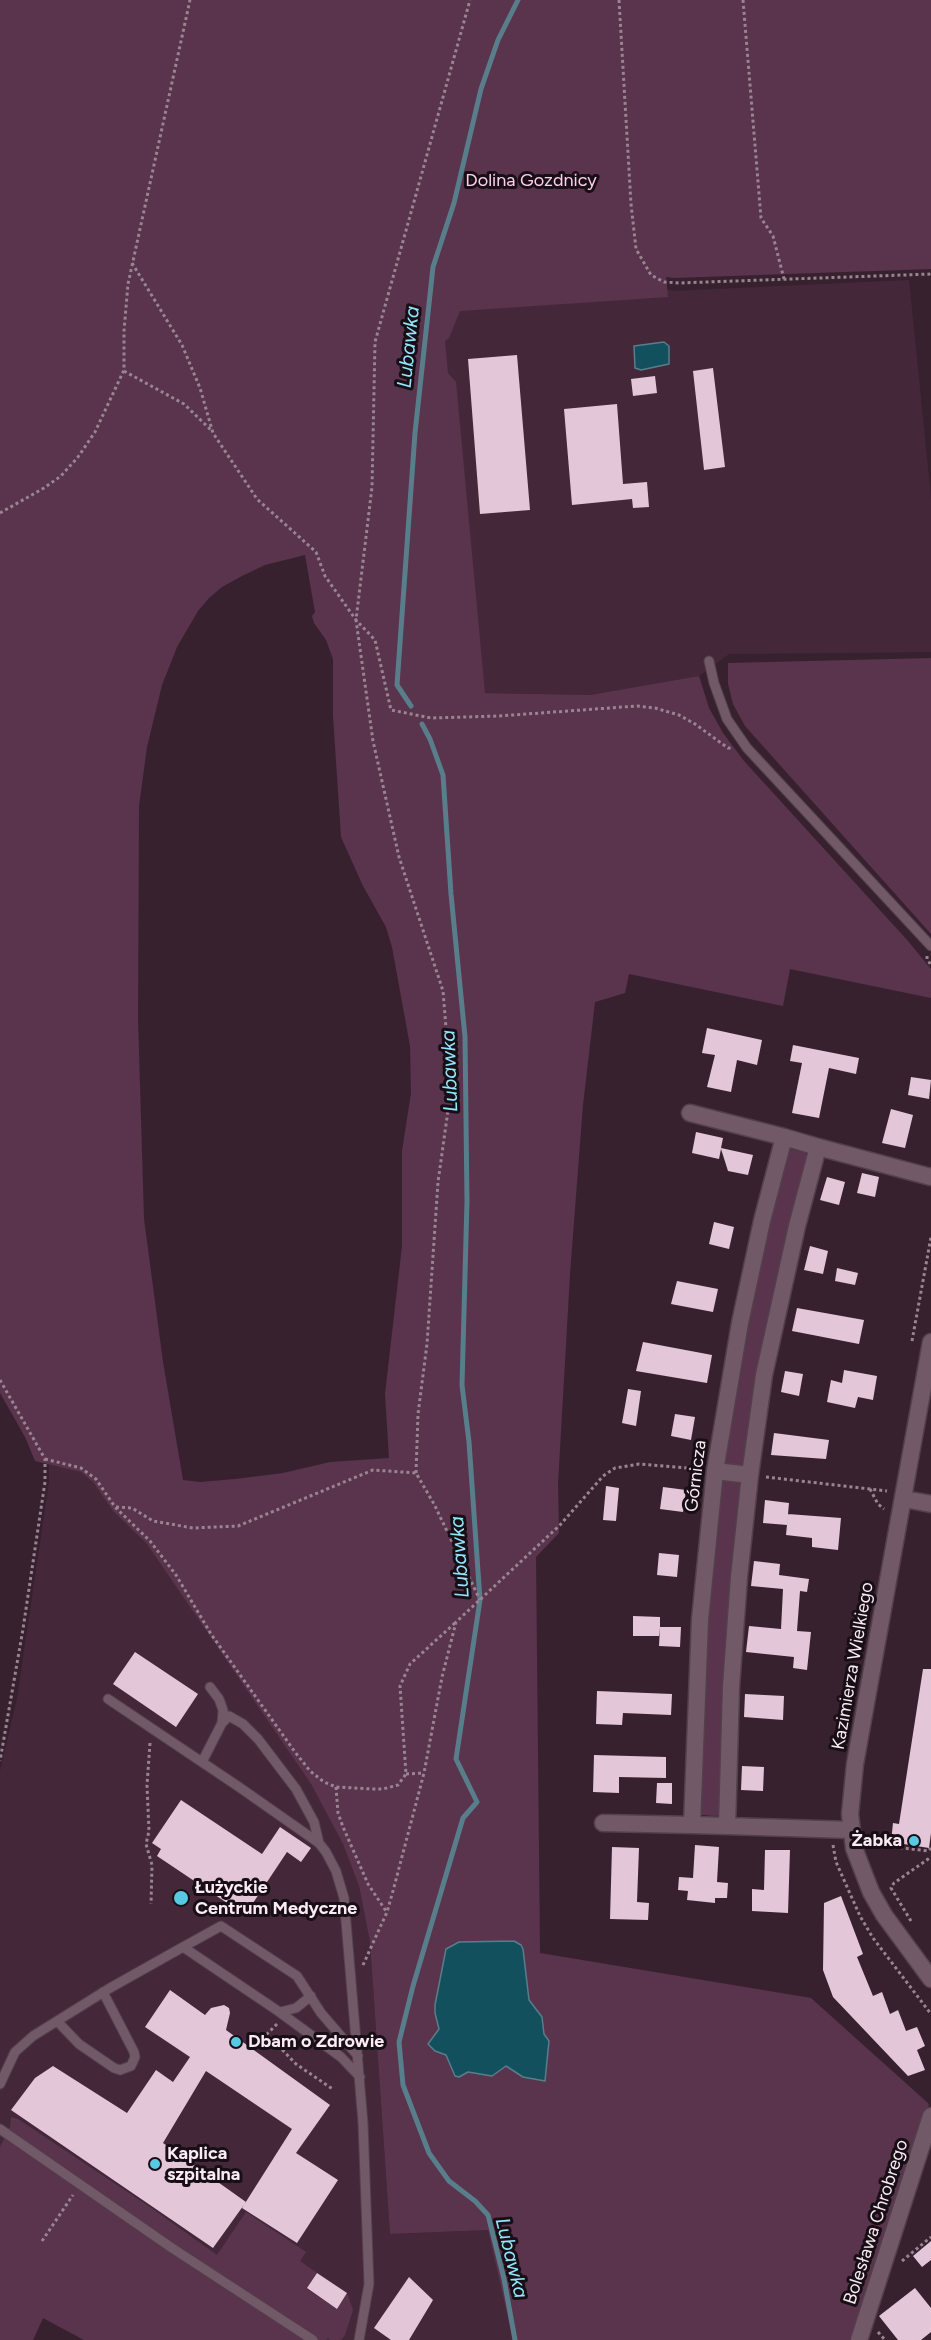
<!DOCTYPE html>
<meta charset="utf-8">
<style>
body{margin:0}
canvas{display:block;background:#37212f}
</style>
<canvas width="931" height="2340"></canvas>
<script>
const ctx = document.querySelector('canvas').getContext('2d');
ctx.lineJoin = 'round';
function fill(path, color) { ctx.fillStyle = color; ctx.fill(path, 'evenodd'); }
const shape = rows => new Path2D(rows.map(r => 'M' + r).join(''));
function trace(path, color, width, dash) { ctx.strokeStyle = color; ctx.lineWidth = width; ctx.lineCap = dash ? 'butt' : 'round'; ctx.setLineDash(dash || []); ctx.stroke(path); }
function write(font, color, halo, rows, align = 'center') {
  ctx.font = font + ' Figtree,sans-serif'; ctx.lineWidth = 6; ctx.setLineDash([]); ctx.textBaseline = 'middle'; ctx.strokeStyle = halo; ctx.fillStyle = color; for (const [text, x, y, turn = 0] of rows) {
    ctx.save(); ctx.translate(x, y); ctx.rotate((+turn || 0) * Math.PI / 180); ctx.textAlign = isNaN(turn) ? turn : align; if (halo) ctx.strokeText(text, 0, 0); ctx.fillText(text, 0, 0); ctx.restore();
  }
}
const built = shape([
 [909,280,931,498,931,652,729,654,699,676,590,695,452,692,440,297,657,288,675,291],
 [49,1463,81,1472,93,1482,113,1511,147,1544,311,1784,343,1844,359,1886,370,1942,390,2234,488,2230,513,2340,84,2340,43,2318,33,2340,0,2340,0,1771,17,1699,49,1482]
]);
const green = shape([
 [0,0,931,0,931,269,674,278,666,277,668,297,460,311,449,338,445,341,448,373,456,382,485,693,590,695,699,676,709,708,723,733,744,761,908,941,931,969,931,998,790,969,783,1006,629,974,625,993,595,1002,583,1105,570,1274,558,1484,559,1533,536,1557,540,1953,811,1998,929,2104,853,2340,513,2340,488,2230,390,2234,370,1942,359,1886,343,1844,311,1784,147,1544,113,1511,93,1482,81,1472,35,1461,25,1437,0,1393],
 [305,555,315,612,312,616,314,623,326,640,333,659,333,716,341,837,363,886,386,927,392,947,410,1046,411,1093,402,1151,402,1246,385,1394,389,1458,330,1462,283,1473,235,1479,200,1482,183,1480,163,1362,144,1219,138,1018,139,806,147,747,162,685,177,647,198,611,209,598,222,587,242,576,265,565],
 [931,658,931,934,745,726,733,704,728,684,728,663],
 [790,1149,805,1152,808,1156,744,1462,739,1467,725,1464,740,1355,786,1153],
 [721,1480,741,1482,719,1815,715,1816,702,1815,699,1813,702,1680],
 [11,2117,18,2119,150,2207,217,2255,246,2212,306,2252,300,2261,317,2273,307,2289,337,2309,347,2293,353,2310,345,2335,341,2340,330,2340,328,2338,326,2340,84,2340,43,2318,33,2340,0,2340,0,2147,10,2127]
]);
const water = shape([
 [664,342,669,346,669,364,641,370,635,368,634,346,664,342],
 [514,1941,521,1945,523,1949,529,2000,542,2017,544,2034,549,2041,545,2081,523,2077,506,2066,492,2076,468,2072,459,2077,455,2076,446,2055,435,2051,428,2044,439,2029,435,2013,435,2005,446,1949,459,1942,514,1941]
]);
const stream = shape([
 [411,706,397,685,415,433,433,267,454,203,481,89,498,40,518,0],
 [422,724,430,739,443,775,451,894,465,1037,467,1201,462,1385,469,1442,480,1600,456,1759,477,1802,463,1818,413,1986,399,2042,403,2085,429,2153,449,2181,475,2201,488,2215,504,2279,515,2340]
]);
const building = shape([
 [517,355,530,510,480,514,468,359],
 [713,368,725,467,704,470,693,371],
 [655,376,657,393,633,396,631,379],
 [617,404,623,484,647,482,649,507,633,508,632,499,572,505,564,409],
 [707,1028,762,1040,757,1065,737,1060,731,1092,707,1087,715,1055,702,1053],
 [793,1045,859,1058,856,1074,829,1068,819,1118,792,1113,802,1063,790,1061],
 [911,1077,931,1080,929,1099,908,1095],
 [891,1109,913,1115,905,1148,882,1143],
 [696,1132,723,1138,721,1148,753,1155,748,1175,728,1171,721,1149,719,1159,692,1153],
 [862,1173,879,1177,875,1197,857,1193],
 [827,1177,845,1182,839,1205,820,1200],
 [714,1222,734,1227,729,1249,709,1244],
 [810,1246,828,1251,823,1274,804,1270],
 [837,1268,858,1273,855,1285,835,1281],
 [677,1281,718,1289,713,1312,671,1304],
 [797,1308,864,1320,859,1344,792,1331],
 [643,1342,712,1355,707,1383,636,1371],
 [844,1370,877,1376,873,1400,858,1397,855,1408,827,1402,831,1380,842,1383],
 [785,1371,803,1374,799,1396,781,1392],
 [628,1389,641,1391,636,1426,622,1423],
 [675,1414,695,1417,691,1440,671,1436],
 [774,1433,829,1440,826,1459,771,1455],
 [606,1486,619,1488,616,1521,603,1520],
 [663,1487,686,1490,683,1512,660,1509],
 [765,1500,789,1503,787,1525,763,1523],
 [788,1514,841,1518,838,1550,812,1547,812,1538,786,1535],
 [659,1553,679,1555,677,1577,657,1575],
 [754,1561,780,1564,779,1575,809,1579,807,1592,800,1591,797,1631,811,1632,807,1670,793,1668,794,1657,746,1652,749,1626,781,1629,783,1589,751,1586],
 [633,1616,660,1617,660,1636,633,1636],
 [660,1627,681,1627,680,1647,659,1646],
 [135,1652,198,1694,176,1727,113,1684],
 [923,1669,931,1669,931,1833,929,1848,891,1842,893,1823,899,1824],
 [597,1691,672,1694,671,1715,623,1713,622,1725,596,1724],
 [745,1694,784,1696,783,1720,744,1717],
 [594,1755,666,1757,666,1778,619,1777,619,1793,593,1792],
 [742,1766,764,1767,763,1791,741,1790],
 [657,1783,672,1783,672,1804,656,1803],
 [181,1800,262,1854,280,1827,311,1848,301,1862,287,1852,245,1915,157,1856,161,1849,152,1843],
 [695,1845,719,1847,717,1882,728,1883,727,1898,715,1898,715,1903,687,1900,688,1891,678,1890,679,1877,693,1878],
 [612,1847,639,1848,637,1902,649,1903,648,1920,610,1919],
 [765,1850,790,1850,788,1913,752,1911,752,1889,764,1890],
 [841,1896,863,1954,857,1957,873,1996,882,1992,890,2014,898,2010,906,2031,917,2027,925,2046,917,2050,925,2070,908,2076,833,1997,823,1970,824,1903],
 [170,1990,205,2015,211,2008,224,2005,229,2008,230,2013,226,2030,330,2105,296,2153,338,2180,297,2243,242,2208,292,2129,206,2071,163,2143,246,2202,213,2248,11,2110,35,2078,53,2066,127,2113,156,2070,173,2082,190,2057,145,2027],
 [931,2241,931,2260,922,2267,913,2256],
 [317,2273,347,2293,337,2309,307,2288],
 [409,2277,433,2300,409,2340,391,2340,374,2328],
 [915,2288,931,2308,931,2332,921,2340,898,2340,879,2316]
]);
const path = shape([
 [619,0,631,204,636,249,651,275,664,282,679,283,931,274],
 [743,0,761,218,773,236,784,279],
 [132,263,182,345,200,388,213,433,257,499,316,552,325,576,356,620,375,640,391,710,431,718,499,716,637,706,655,708,679,715,695,724,728,748,733,748],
 [124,371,184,404,212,431],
 [0,513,44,488,61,476,78,457,95,432,124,370,124,331,128,284,190,0],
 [927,956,927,959,931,965],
 [912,1341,931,1237],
 [0,1380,45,1459,45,1482,23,1629,0,1761],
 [45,1459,81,1468,96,1479,115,1507,150,1541,176,1575,211,1634,295,1752,310,1771,324,1782,336,1787,372,1789,383,1789,398,1785,406,1774,400,1686,410,1664,456,1622],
 [416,1473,418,1414,427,1344,438,1182,451,1089,443,991,399,857,373,741,356,620,372,487,375,342,470,0],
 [766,1477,887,1491],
 [870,1489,878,1504,884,1509],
 [116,1507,132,1508,153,1521,193,1528,238,1526,373,1470,416,1473,434,1504,480,1600],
 [150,1743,147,1785,149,1831,146,1844,152,1865,151,1904],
 [406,1774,424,1773],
 [336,1787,338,1813,343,1827,368,1884,386,1911],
 [870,1844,928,1851,931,1848],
 [833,1845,836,1862,860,1916,873,1938,931,2014],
 [911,1921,891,1888,894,1883,931,1857],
 [363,1965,387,1912,393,1891,424,1773,442,1677,456,1622,560,1525,603,1476,615,1468,639,1464,698,1469],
 [277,2024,267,2034,296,2064,334,2090],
 [42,2241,73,2195],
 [902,2261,931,2237],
 [878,2332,885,2340]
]);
const service = shape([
 [709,661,714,683,727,719,747,748,931,946],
 [210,1687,219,1699,223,1710,222,1723],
 [108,1699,239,1787,319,1843,326,1852,336,1871,344,1898,363,2123,369,2284,359,2340],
 [202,1762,222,1723,229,1716,243,1724,258,1739,296,1789,314,1822,319,1843],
 [183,1947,221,1926,297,1976,321,2013,358,2056],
 [280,2012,296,2008,311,1996],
 [57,2021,79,2044,114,2068,120,2070,131,2066,135,2057,134,2052,103,1992],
 [0,2084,15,2052,33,2036,110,1988,183,1947,278,2011,341,2057,360,2077],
 [0,2129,172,2248,313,2340]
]);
const minor = shape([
 [690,1113,784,1137],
 [784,1137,818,1147,797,1226,764,1375,750,1475,739,1577,731,1687,727,1826,692,1825,700,1620,715,1471,740,1323,762,1221,784,1137],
 [818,1147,931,1177],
 [931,1342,855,1764,850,1814,854,1848,871,1892,884,1915,931,1979],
 [715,1471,750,1475],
 [904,1499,931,1504],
 [603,1823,692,1825],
 [727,1826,850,1830],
 [859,2340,931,2116]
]);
const markers = [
 [914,1841,6,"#58c9e3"],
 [181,1898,8,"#58c9e3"],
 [236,2042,6,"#58c9e3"],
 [155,2164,6,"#58c9e3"]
];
const parkNames = [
 ["Dolina Gozdnicy",531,181]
];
const streetNames = [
 ["Górnicza",696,1476,-83],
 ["Kazimierza Wielkiego",853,1666,-80],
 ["Bolesława Chrobrego",876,2222,-72]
];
const poiNames = [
 ["Żabka",902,1841,"right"],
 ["Łużyckie",195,1888],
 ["Centrum Medyczne",195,1909],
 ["Dbam o Zdrowie",248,2042],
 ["Kaplica",167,2154],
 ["szpitalna",167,2175]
];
const waterNames = [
 ["Lubawka",409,347,-84],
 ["Lubawka",450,1071,-92],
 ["Lubawka",460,1557,-94],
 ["Lubawka",511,2258,76]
];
fill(built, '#44283a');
fill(green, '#5a334d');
fill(water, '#13505e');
trace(water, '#587e8b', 1.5);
trace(stream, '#587e8b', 5);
fill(building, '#e3c6d8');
trace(service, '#53404c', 11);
trace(minor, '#53404c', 19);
trace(path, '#988591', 3, [3, 3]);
trace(service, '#725968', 9);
trace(minor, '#725968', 16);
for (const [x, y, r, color] of markers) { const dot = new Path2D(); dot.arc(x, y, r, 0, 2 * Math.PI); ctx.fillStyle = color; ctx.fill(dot); trace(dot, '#180e15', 2); }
write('18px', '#fecfec', '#180e15', parkNames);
write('18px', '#faebf4', '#180e15', streetNames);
write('bold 18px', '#faebf4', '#180e15', poiNames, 'left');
write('italic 20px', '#91e6fc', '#180e15', waterNames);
</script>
